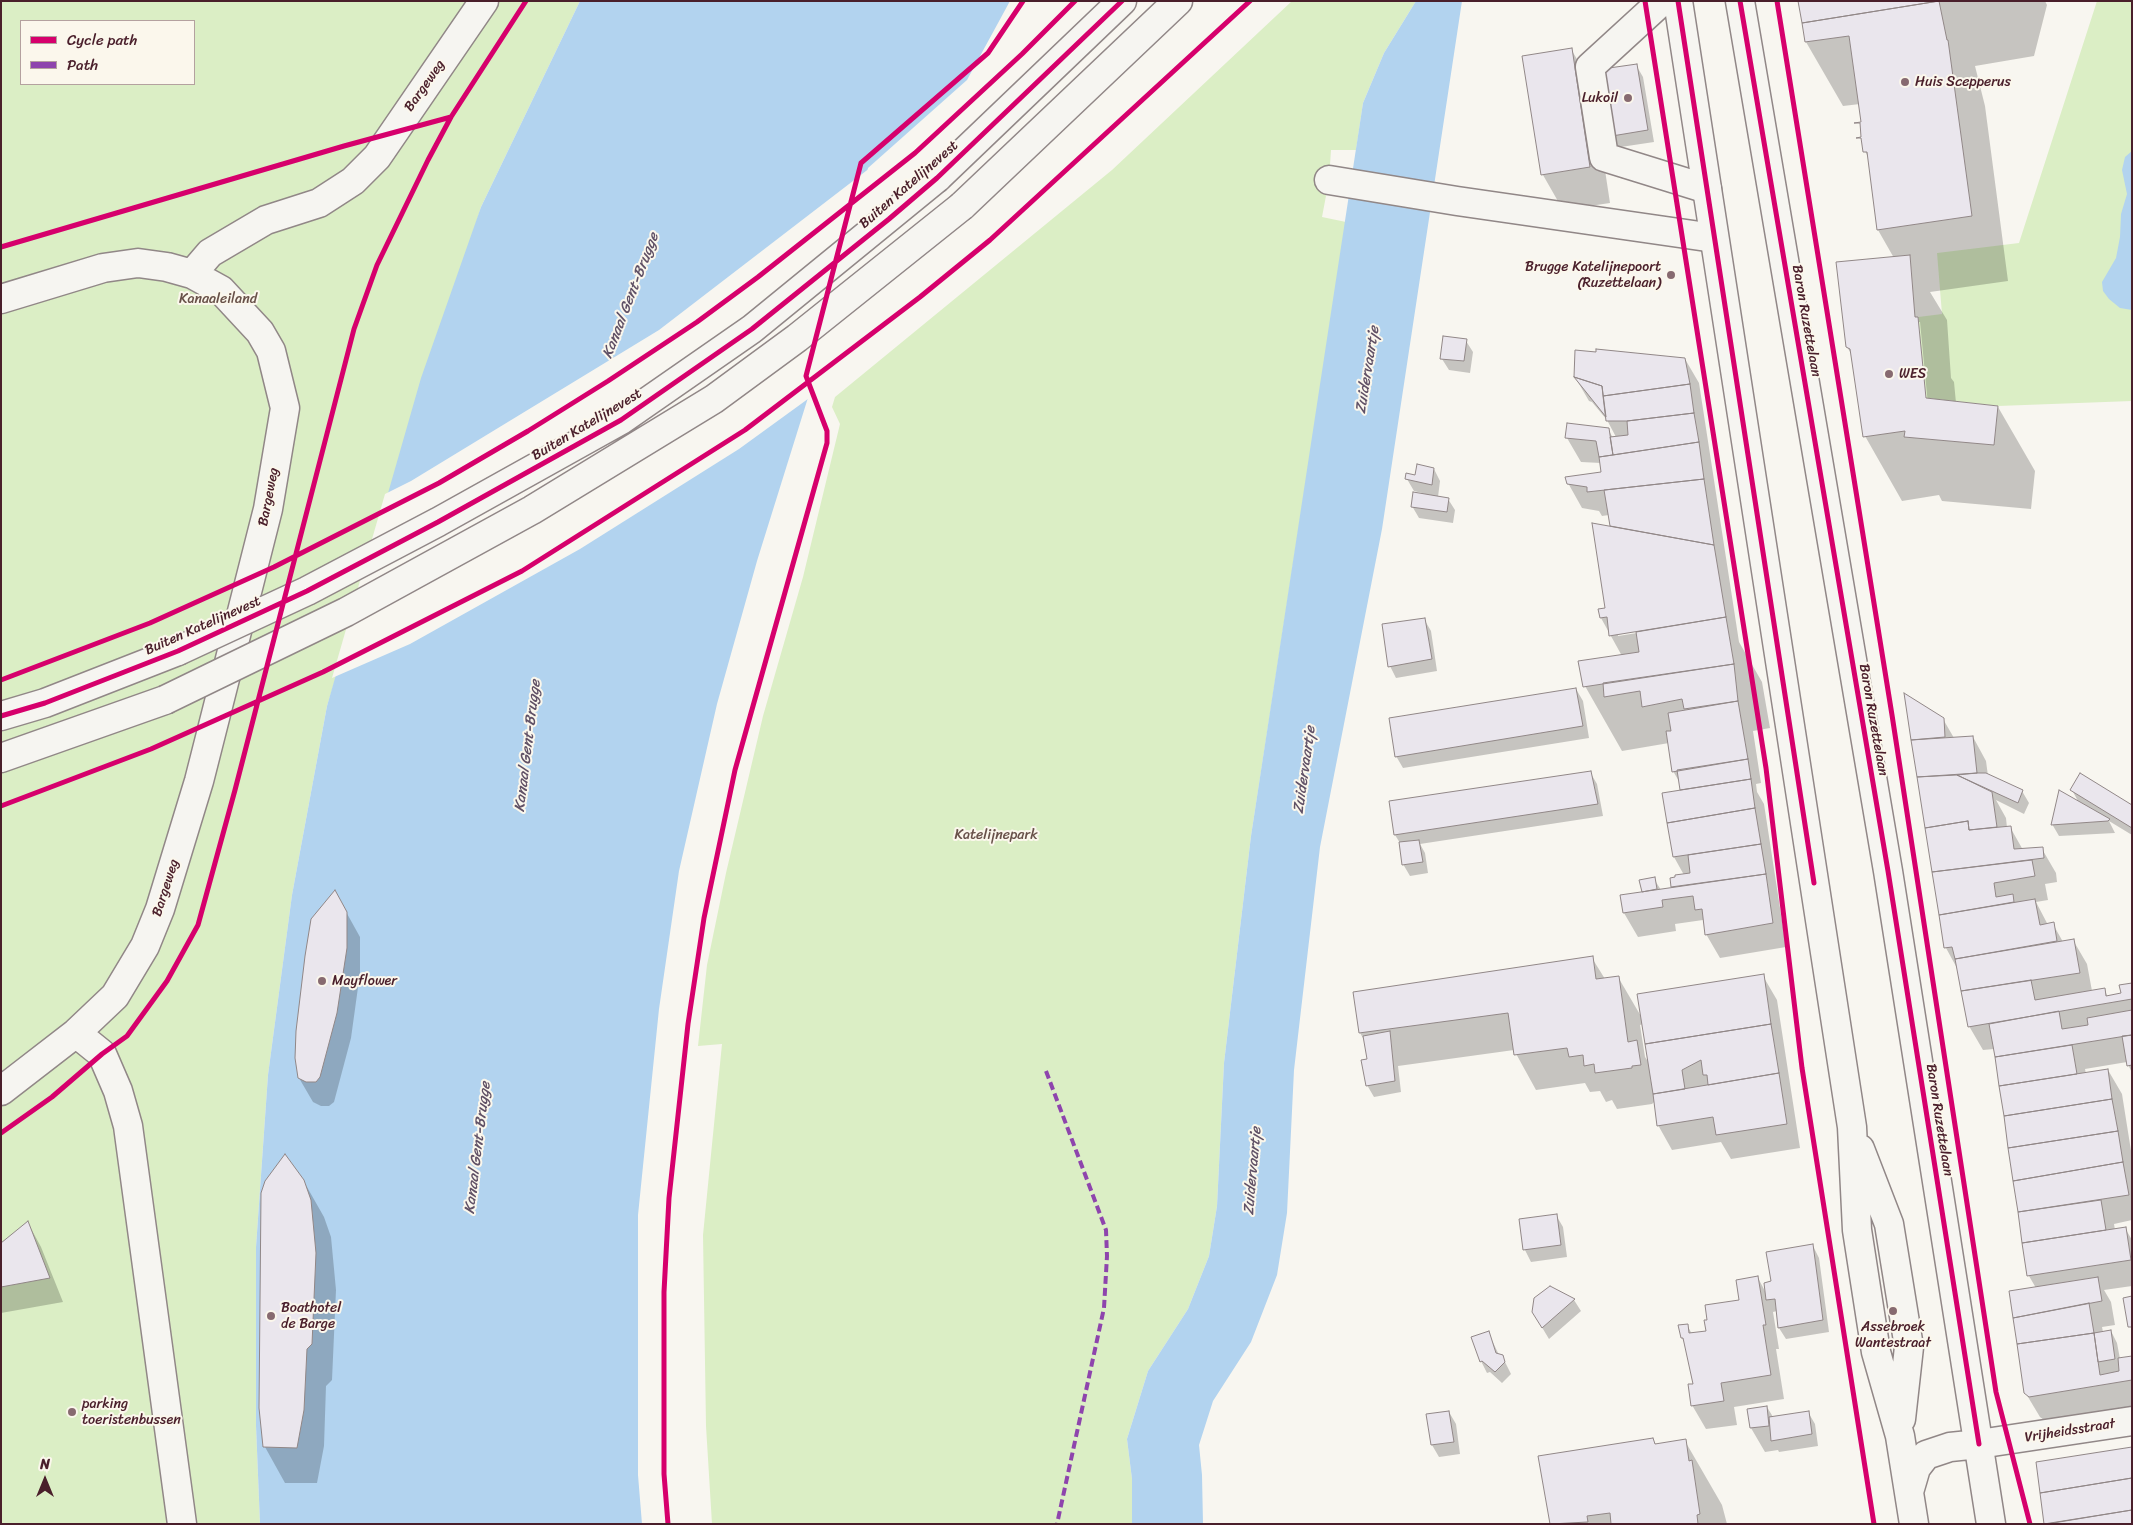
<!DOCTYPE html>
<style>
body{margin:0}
#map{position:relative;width:2133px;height:1525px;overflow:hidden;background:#f8f6f0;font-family:Sriracha,sans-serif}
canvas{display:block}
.frame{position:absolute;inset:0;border:2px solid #4a1f2b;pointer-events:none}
.legend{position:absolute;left:20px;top:20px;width:175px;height:65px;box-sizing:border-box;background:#fbf7ec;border:1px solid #b4a19f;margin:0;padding:6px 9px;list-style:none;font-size:15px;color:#4a1f2b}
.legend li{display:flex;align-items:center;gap:10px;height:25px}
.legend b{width:25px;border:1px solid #b4a19f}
.north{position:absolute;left:20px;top:1455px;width:50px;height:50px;-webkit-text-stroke:4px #fbf7ec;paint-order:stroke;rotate:0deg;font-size:14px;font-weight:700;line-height:20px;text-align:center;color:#4a1f2b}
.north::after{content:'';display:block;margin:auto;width:18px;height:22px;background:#4a1f2b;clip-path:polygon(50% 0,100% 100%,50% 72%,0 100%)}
</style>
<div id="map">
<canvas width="2133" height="1525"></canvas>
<div class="frame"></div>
<ul class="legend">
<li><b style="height:6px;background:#d6006c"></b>Cycle path</li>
<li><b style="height:6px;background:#8e44ad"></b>Path</li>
</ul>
<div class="north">N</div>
</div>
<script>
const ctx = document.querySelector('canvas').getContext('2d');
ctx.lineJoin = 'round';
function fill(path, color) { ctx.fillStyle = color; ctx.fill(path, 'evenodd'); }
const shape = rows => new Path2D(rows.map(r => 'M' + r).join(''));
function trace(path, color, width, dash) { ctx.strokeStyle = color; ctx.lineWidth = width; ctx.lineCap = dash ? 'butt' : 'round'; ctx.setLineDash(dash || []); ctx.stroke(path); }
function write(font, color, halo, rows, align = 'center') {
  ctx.font = font + ' Sriracha,sans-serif'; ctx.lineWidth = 4; ctx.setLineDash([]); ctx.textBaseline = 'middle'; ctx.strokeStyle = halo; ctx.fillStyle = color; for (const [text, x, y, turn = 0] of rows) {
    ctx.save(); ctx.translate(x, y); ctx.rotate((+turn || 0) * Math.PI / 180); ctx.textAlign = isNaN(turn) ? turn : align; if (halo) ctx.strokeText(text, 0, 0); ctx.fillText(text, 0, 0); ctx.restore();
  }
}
const green = shape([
 [1,1,580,1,481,207,327,706,292,895,268,1075,256,1247,256,1426,260,1524,1,1524],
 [21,21,194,21,194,84,21,84],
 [1292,1,1416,1,1384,53,1363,103,1356,150,1331,150,1329,180,1322,217,1346,222,1251,836,1224,1063,1217,1206,1209,1256,1188,1309,1148,1371,1127,1439,1132,1479,1132,1524,712,1524,706,1426,703,1235,722,1044,698,1046,707,965,726,873,763,716,803,577,840,424,832,407,835,397,1112,170],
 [2097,1,2132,1,2132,401,1998,406,1926,398,1918,317,1942,314,1937,253,2019,243]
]);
const water = shape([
 [580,1,1010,1,967,80,868,168,821,356,757,561,717,704,679,871,659,1009,638,1215,638,1475,642,1524,260,1524,256,1426,256,1247,268,1075,292,895,327,706,421,378,481,207],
 [1416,1,1462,1,1382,529,1320,847,1294,1070,1287,1213,1277,1275,1251,1342,1213,1401,1199,1445,1202,1475,1203,1524,1132,1524,1132,1479,1127,1439,1148,1371,1188,1309,1209,1256,1217,1206,1224,1063,1251,836,1363,103,1384,53],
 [2132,151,2132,310,2120,308,2109,299,2103,291,2102,282,2116,258,2120,237,2121,214,2127,194,2122,170,2125,157]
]);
const pier = shape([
 [892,151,870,170,812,396,739,449,580,549,410,644,332,678,385,494,411,481,659,330]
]);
const shadow = shape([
 [1799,1,2045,1,2047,5,2034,56,1975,66,1985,106,2008,281,1930,292,1947,320,1951,378,1954,382,1956,403,1998,407,2035,471,2031,509,1942,501,1939,495,1902,501,1865,436,1852,355,1847,347,1894,258,1878,230,1869,159,1865,151,1860,104,1843,106,1806,42],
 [1917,322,1920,322,1928,405,1926,405],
 [1571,49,1592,85,1610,203,1563,210,1543,175],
 [1636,65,1643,77,1654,142,1614,148,1607,136],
 [1466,341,1473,352,1470,373,1449,370,1442,359],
 [1685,359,1699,383,1739,642,1762,682,1770,728,1753,731,1761,783,1756,784,1757,792,1764,804,1786,947,1720,958,1706,934,1703,920,1675,924,1676,931,1638,937,1624,913,1622,896,1643,893,1654,879,1661,890,1672,889,1671,879,1684,875,1674,857,1681,791,1680,783,1673,771,1669,743,1622,751,1585,686,1622,656,1601,618,1607,609,1612,528,1609,515,1602,516,1599,511,1582,508,1568,483,1602,473,1601,463,1581,462,1567,438,1608,429,1613,438,1616,437,1607,420,1592,402,1589,401,1575,377],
 [1637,630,1637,633,1618,636,1618,633],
 [1434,469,1440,481,1438,497,1448,499,1455,510,1453,523,1419,518,1412,506,1422,493,1414,491,1407,479],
 [1424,619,1431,631,1437,671,1396,678,1390,666],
 [1576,689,1583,701,1589,738,1403,768,1396,756],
 [1905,696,1943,719,1954,738,1973,737,1986,761,1988,776,2022,791,2029,803,2024,814,1996,800,2006,818,2007,828,2010,827,2023,850,2042,849,2056,873,2057,882,2045,884,2048,900,2036,902,2048,925,2053,924,2063,942,2073,940,2087,964,2092,991,2104,989,2108,997,2122,994,2132,984,2132,1073,2127,1062,2085,1069,2086,1074,2108,1070,2122,1094,2132,1157,2132,1220,2114,1224,2115,1230,2125,1228,2132,1240,2132,1286,2104,1290,2111,1302,2115,1325,2102,1327,2103,1332,2111,1331,2117,1343,2120,1359,2132,1358,2132,1406,2044,1420,2040,1417,2025,1392,2036,1288,2029,1276,1994,1049,1983,1050,1969,1026,1958,970,1946,948],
 [1590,772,1597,784,1603,816,1420,844,1425,853,1428,873,1410,876,1403,864,1400,843,1395,835],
 [2072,790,2132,807,2132,835,2109,821,2115,833,2059,836,2052,824,2079,803],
 [335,892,360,937,360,973,351,1038,334,1102,329,1106,321,1106,313,1102,299,1078],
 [1592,958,1605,979,1618,977,1642,1018,1763,976,1777,1000,1800,1148,1731,1159,1721,1142,1672,1150,1658,1125,1655,1101,1652,1104,1617,1109,1612,1100,1606,1102,1600,1091,1590,1092,1585,1083,1536,1090,1514,1050,1398,1066,1401,1092,1374,1097,1367,1085,1369,1059,1366,1043,1360,1033],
 [1643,1024,1649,1063,1645,1057,1640,1025],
 [303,1180,324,1217,331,1237,336,1290,332,1380,326,1386,324,1446,317,1483,285,1483,265,1447],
 [1556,1215,1563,1227,1567,1257,1531,1262,1525,1250,1521,1220],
 [28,1223,41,1247,63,1302,1,1313,1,1243],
 [1813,1246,1819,1258,1829,1332,1786,1339,1779,1328,1777,1311,1773,1312,1779,1349,1776,1349,1784,1399,1734,1407,1737,1425,1706,1429,1692,1405,1694,1385,1686,1346,1682,1338,1687,1325,1692,1334,1707,1332,1740,1301,1758,1278,1766,1293,1773,1282],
 [1574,1300,1581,1311,1549,1339,1540,1324],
 [1488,1332,1499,1355,1502,1356,1511,1374,1502,1383,1490,1372,1487,1373,1481,1361],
 [1767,1407,1773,1417,1808,1412,1815,1424,1818,1446,1779,1452,1778,1450,1765,1452,1751,1428,1748,1410],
 [1449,1412,1456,1424,1460,1454,1439,1457,1432,1445],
 [1653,1439,1656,1445,1685,1441,1722,1505,1727,1524,1552,1524],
 [2132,1448,2132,1524,2046,1524,2037,1463]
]);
const building = shape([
 [1798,1,1939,1,1802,23,1798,1],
 [1939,1,1947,40,1948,40,1972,216,1877,230,1867,152,1863,152,1861,138,1856,138,1861,137,1860,123,1854,123,1861,122,1849,36,1805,42,1802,23,1939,1],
 [1572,48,1590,167,1541,175,1522,56,1572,48],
 [1637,64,1648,130,1606,137,1595,70,1637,64],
 [1910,255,1915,317,1918,317,1926,398,1998,406,1994,445,1904,437,1905,431,1863,437,1850,349,1846,347,1836,262,1910,255],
 [1443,336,1467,339,1464,361,1440,359,1443,336],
 [1596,349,1685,358,1690,384,1603,396,1602,386,1574,377,1575,350,1596,352,1596,349],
 [1574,377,1602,386,1606,417,1574,377],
 [1690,384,1694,413,1627,421,1606,421,1603,396,1690,384],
 [1694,413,1699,442,1613,455,1610,437,1628,435,1627,421,1694,413],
 [1567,423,1609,428,1613,455,1599,457,1596,441,1565,438,1567,423],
 [1699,442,1704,479,1587,492,1587,487,1567,484,1565,477,1601,472,1599,457,1699,442],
 [1417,464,1434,468,1432,485,1405,479,1406,473,1415,475,1417,464],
 [1704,479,1714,545,1610,526,1604,490,1704,479],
 [1413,492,1449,498,1447,512,1411,507,1413,492],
 [1592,523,1714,545,1726,617,1609,636,1607,617,1600,618,1598,609,1605,608,1592,523],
 [1726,617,1734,664,1583,687,1578,661,1639,652,1636,632,1726,617],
 [1425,618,1432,659,1388,667,1382,624,1425,618],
 [1734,664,1738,701,1684,709,1682,699,1642,707,1640,691,1604,697,1603,683,1734,664],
 [1576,688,1583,726,1395,757,1389,718,1576,688],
 [1904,693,1944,718,1945,737,1911,740,1904,693],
 [1738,701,1748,759,1672,772,1666,731,1671,731,1668,713,1738,701],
 [1973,736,1977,773,1917,777,1911,740,1973,736],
 [1748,759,1751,779,1680,790,1677,770,1748,759],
 [1591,771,1598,804,1394,835,1389,801,1591,771],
 [1977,773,1986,773,2023,790,2018,803,1957,775,1977,773],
 [2080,773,2132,805,2132,828,2070,790,2080,773],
 [1957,775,1992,792,1997,827,1969,830,1968,821,1925,828,1917,777,1957,775],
 [1751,779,1755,808,1667,823,1662,793,1751,779],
 [2059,790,2110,819,2108,821,2051,825,2059,790],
 [1755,808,1761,844,1673,857,1667,823,1755,808],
 [1968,821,1969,830,2011,826,2014,849,2043,847,2044,858,1932,872,1925,828,1968,821],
 [1419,840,1423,862,1402,865,1399,842,1419,840],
 [1761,844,1766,874,1671,887,1670,878,1675,877,1675,875,1690,873,1688,855,1761,844],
 [2032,860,2035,876,1994,883,1996,897,2013,894,2014,902,1939,915,1932,872,2032,860],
 [1766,874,1773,923,1705,935,1702,909,1695,910,1693,896,1662,900,1663,907,1623,913,1620,895,1766,874],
 [1655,877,1657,889,1642,892,1639,880,1655,877],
 [335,890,347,912,347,948,337,1013,320,1077,316,1082,306,1082,298,1078,295,1058,296,1031,305,956,311,919,335,890],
 [2035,899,2040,925,2054,922,2057,941,1955,959,1952,947,1944,948,1939,915,2035,899],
 [2074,939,2080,973,1961,991,1955,959,2074,939],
 [1593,956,1596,979,1619,976,1628,1042,1637,1040,1641,1065,1632,1066,1632,1068,1595,1073,1594,1064,1584,1066,1583,1055,1569,1057,1567,1048,1514,1055,1508,1013,1359,1033,1353,992,1593,956],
 [1764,974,1771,1024,1645,1044,1637,994,1764,974],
 [2031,980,2035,1000,2105,988,2106,996,2121,993,2119,985,2132,983,2132,999,1968,1027,1961,991,2031,980],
 [2132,1010,2132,1035,1995,1057,1989,1024,2059,1011,2062,1029,2088,1025,2087,1018,2132,1010],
 [1771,1024,1779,1073,1708,1085,1707,1075,1703,1075,1701,1060,1682,1070,1685,1089,1653,1094,1645,1044,1771,1024],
 [1390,1031,1395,1081,1366,1086,1361,1060,1367,1059,1363,1036,1390,1031],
 [2132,1035,2132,1065,2127,1066,2122,1036,2132,1035],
 [2072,1045,2077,1074,1999,1086,1995,1057,2072,1045],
 [2108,1069,2112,1099,2004,1116,1999,1086,2108,1069],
 [1779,1073,1787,1124,1716,1135,1713,1117,1657,1126,1653,1094,1779,1073],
 [2112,1099,2118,1131,2008,1148,2004,1116,2112,1099],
 [2118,1131,2123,1162,2013,1181,2008,1148,2118,1131],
 [285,1154,304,1180,311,1200,316,1253,312,1344,307,1349,304,1410,297,1448,263,1447,259,1408,261,1193,265,1181,285,1154],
 [2123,1162,2129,1195,2018,1212,2013,1181,2123,1162],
 [2101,1200,2106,1230,2022,1243,2018,1212,2101,1200],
 [1557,1214,1561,1245,1523,1250,1519,1219,1557,1214],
 [28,1221,50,1278,1,1287,1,1243,28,1221],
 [2126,1227,2131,1260,2027,1276,2022,1243,2126,1227],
 [1813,1244,1823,1320,1778,1328,1775,1299,1766,1300,1764,1283,1771,1281,1766,1252,1813,1244],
 [1758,1276,1766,1325,1763,1325,1771,1375,1721,1383,1724,1401,1691,1406,1688,1384,1693,1384,1683,1338,1681,1338,1678,1325,1688,1324,1689,1333,1706,1331,1704,1320,1707,1320,1705,1305,1739,1300,1736,1280,1758,1276],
 [2098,1277,2102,1301,2013,1318,2009,1291,2098,1277],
 [1550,1286,1575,1299,1542,1328,1532,1312,1534,1298,1550,1286],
 [2132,1296,2132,1327,2128,1327,2123,1298,2132,1296],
 [2089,1303,2094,1333,2017,1344,2013,1318,2089,1303],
 [2111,1330,2115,1359,2098,1362,2094,1333,2111,1330],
 [1489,1331,1496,1353,1503,1355,1505,1362,1495,1372,1482,1361,1480,1362,1471,1337,1489,1331],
 [2094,1333,2100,1375,2119,1371,2118,1358,2132,1356,2132,1380,2029,1397,2024,1393,2017,1344,2094,1333],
 [1767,1406,1769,1426,1750,1428,1747,1409,1767,1406],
 [1449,1411,1454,1442,1431,1445,1426,1414,1449,1411],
 [1809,1411,1812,1434,1771,1441,1769,1417,1809,1411],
 [1653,1438,1655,1444,1686,1439,1689,1461,1692,1460,1700,1514,1697,1515,1698,1524,1611,1524,1610,1513,1587,1516,1588,1522,1550,1524,1538,1456,1653,1438],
 [2132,1447,2132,1478,2040,1493,2036,1462,2132,1447],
 [2132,1478,2132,1510,2044,1524,2040,1493,2132,1478],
 [2132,1510,2132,1524,2047,1524,2132,1510]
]);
const minor = shape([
 [1662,1,1590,67,1604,157,1707,189],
 [1329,180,1457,201,1714,238],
 [192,274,210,253,266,220,319,203,353,181,377,157,484,1],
 [1,299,103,268,138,263,167,267,192,274,221,290,260,332,271,351,285,408,268,509,199,781,160,909,145,946,115,996,76,1033,1,1091],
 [76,1033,102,1054,118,1091,128,1126,182,1524],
 [1979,1444,2132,1421]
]);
const major = shape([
 [1678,1,1852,1127,1857,1230,1876,1352,1900,1436,1914,1524],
 [1740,1,1888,871,1991,1524],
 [937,178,1122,1],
 [962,206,1178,1],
 [1,716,45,703,178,651],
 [1,758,165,700],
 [1860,1149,1889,1224,1909,1347,1901,1419],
 [1909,1492,1916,1468,1926,1455,1950,1447,1979,1444]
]);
const majorBridge = shape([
 [178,651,307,591,438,522,621,420,752,329,937,178],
 [165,700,346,612,532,510,714,399,797,338,962,206]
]);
const quiet = shape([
 [1046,1071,1106,1230,1107,1256,1104,1308,1057,1524]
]);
const cycleway = shape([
 [1645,1,1766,768,1802,1068,1874,1524],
 [1678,1,1814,883],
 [1740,1,1888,871,1979,1444],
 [1777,1,1892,715,1996,1392,2030,1524],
 [1,247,344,146,451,117],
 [1,680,150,623,274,567,439,483,528,431,608,381,697,322,758,277,915,153,1022,54,1075,1],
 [1,716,45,703,178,651,307,591,438,522,621,420,752,329,889,219,937,178,1122,1],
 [1,806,151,749,323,672,522,571,745,430,920,297,990,240,1250,1],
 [1,1133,52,1097,102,1054,127,1036,167,981,198,925,235,790,354,329,377,265,428,160,451,117,526,1],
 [668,1524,664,1474,664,1292,669,1198,688,1024,704,918,735,770,827,443,827,431,806,376,861,163,988,53,1023,1]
]);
const markers = [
 [1905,82,5,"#876a70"],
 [1628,98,5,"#876a70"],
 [1671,275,5,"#876a70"],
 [1889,374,5,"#876a70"],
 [322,981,5,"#876a70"],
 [1893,1311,5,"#876a70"],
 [271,1316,5,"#876a70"],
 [72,1412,5,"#876a70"]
];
const poiNames = [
 ["Huis Scepperus",1915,82],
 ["Lukoil",1618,98,"right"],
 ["Brugge Katelijnepoort",1661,267,"right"],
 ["(Ruzettelaan)",1661,283,"right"],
 ["WES",1899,374],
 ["Mayflower",332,981],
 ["Boathotel",281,1308],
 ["de Barge",281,1324],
 ["Assebroek",1893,1327,"center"],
 ["Wantestraat",1893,1343,"center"],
 ["parking",82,1404],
 ["toeristenbussen",82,1420]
];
const streetNames = [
 ["Bargeweg",425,86,-55],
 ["Buiten Katelijnevest",909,185,-41],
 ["Baron Ruzettelaan",1806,321,80],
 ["Buiten Katelijnevest",587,425,-31],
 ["Bargeweg",269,497,-79],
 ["Buiten Katelijnevest",203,626,-24],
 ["Baron Ruzettelaan",1873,720,80],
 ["Bargeweg",166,888,-72],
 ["Baron Ruzettelaan",1939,1120,81],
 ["Vrijheidsstraat",2070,1431,-9]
];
const parkNames = [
 ["Kanaaleiland",218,299],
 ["Katelijnepark",996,835]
];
const waterNames = [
 ["Kanaal Gent-Brugge",631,296,-69],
 ["Zuidervaartje",1368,370,-81],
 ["Kanaal Gent-Brugge",528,746,-83],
 ["Zuidervaartje",1305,770,-82],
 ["Kanaal Gent-Brugge",478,1148,-83],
 ["Zuidervaartje",1253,1171,-85]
];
fill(green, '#dbeec5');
fill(water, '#b2d3ef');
fill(pier, '#f8f6f0');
fill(shadow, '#0003');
fill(building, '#eae6ed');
trace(building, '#918787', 1);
trace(minor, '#918787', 31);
trace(major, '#918787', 31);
trace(minor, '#f6f5f1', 28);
trace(major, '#f6f5f1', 28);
trace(majorBridge, '#918787', 31, []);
trace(majorBridge, '#f6f5f1', 28);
trace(quiet, '#8e44ad', 4, [8, 4]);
trace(cycleway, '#d6006c', 5);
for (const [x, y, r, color] of markers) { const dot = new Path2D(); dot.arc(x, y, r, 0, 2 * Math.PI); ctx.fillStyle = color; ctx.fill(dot); trace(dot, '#fbf7ec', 2); }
write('14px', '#4a1f2b', '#fbf7ec', poiNames, 'left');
write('14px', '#4a1f2b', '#fbf7ec', streetNames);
write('14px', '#685149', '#fbf7ec', parkNames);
write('italic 15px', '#605166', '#fbf7ec', waterNames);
</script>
